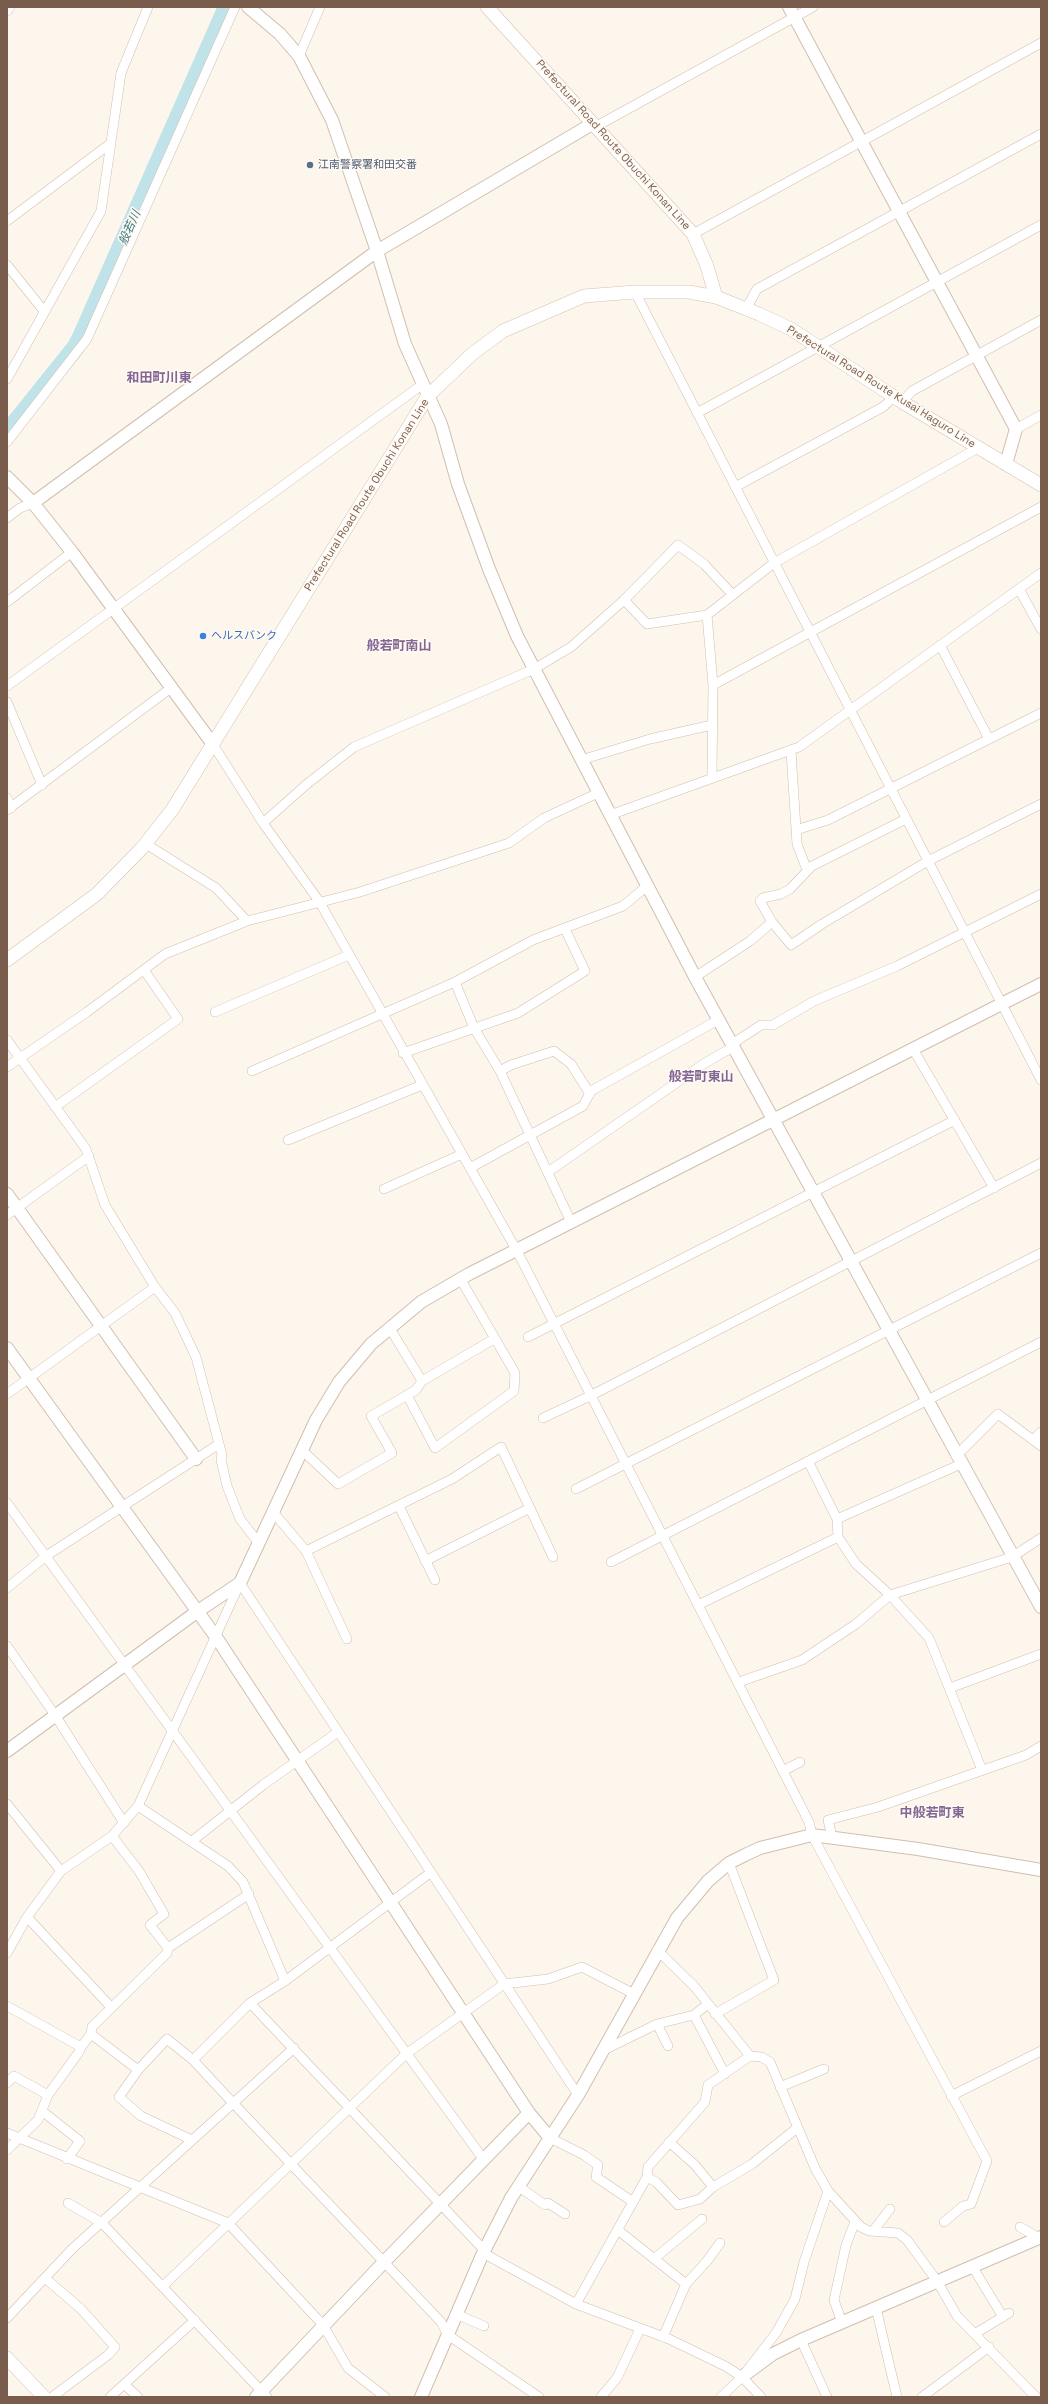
<!DOCTYPE html>
<meta charset="utf-8">
<style>
body{margin:0}
#map{position:relative;width:1048px;height:2404px;overflow:hidden;background:#fdf6ec;font-family:"Space Grotesk",sans-serif}
canvas{display:block}
.frame{position:absolute;inset:0;border:8px solid #7a5c4d;pointer-events:none}
</style>
<div id="map">
<canvas width="1048" height="2404"></canvas>
<div class="frame"></div>
</div>
<script>
const ctx = document.querySelector('canvas').getContext('2d');
ctx.lineJoin = 'round';
const shape = rows => new Path2D(rows.map(r => 'M' + r).join(''));
function trace(path, color, width, dash) { ctx.strokeStyle = color; ctx.lineWidth = width; ctx.lineCap = dash ? 'butt' : 'round'; ctx.setLineDash(dash || []); ctx.stroke(path); }
function write(font, color, halo, rows, align = 'center') {
  ctx.font = font + ' "Space Grotesk","Noto Sans JP",sans-serif'; ctx.lineWidth = 3; ctx.setLineDash([]); ctx.textBaseline = 'middle'; ctx.strokeStyle = halo; ctx.fillStyle = color; for (const [text, x, y, turn = 0] of rows) {
    ctx.save(); ctx.translate(x, y); ctx.rotate((+turn || 0) * Math.PI / 180); ctx.textAlign = isNaN(turn) ? turn : align; if (halo) ctx.strokeText(text, 0, 0); ctx.fillText(text, 0, 0); ctx.restore();
  }
}
const river = shape([
 [7,433,76,347,82,335,227,7]
]);
const minor = shape([
 [7,11,10,7],
 [299,56,320,7],
 [595,127,813,7],
 [7,221,111,143],
 [693,234,1041,43],
 [7,265,44,311],
 [635,292,1041,1080],
 [746,309,757,289,1041,134],
 [7,379,101,211,121,73,148,7],
 [902,402,912,391,1041,320],
 [697,413,1041,225],
 [1016,429,1041,415],
 [7,442,87,339,235,7],
 [735,487,883,407,894,397],
 [7,518,20,508,33,503],
 [1019,589,1041,629],
 [624,600,678,545,704,564,733,595],
 [7,602,72,552],
 [707,615,713,685,712,777],
 [940,645,989,739],
 [713,685,1041,507],
 [7,686,423,384],
 [7,702,42,785],
 [212,743,263,823,319,901,517,1251,809,1822,812,1835,987,2161,971,2204,963,2206,944,2222],
 [791,751,797,844,807,870],
 [581,760,650,739,712,725],
 [7,798,11,808],
 [7,810,171,688],
 [610,815,799,747,1041,573],
 [263,823,307,784,354,747,534,669,571,647,624,600,647,624,707,615,774,563,978,448],
 [796,830,828,820,1041,713],
 [146,844,216,888,247,921],
 [772,922,791,945,822,924,928,861,1041,804],
 [695,977,750,941,772,922,760,901,763,898,781,894,790,889,812,866,906,819],
 [455,982,474,1028,500,1071,571,1222],
 [215,1012,349,955],
 [7,1040,86,1149,105,1205,155,1287,7,1394],
 [732,1044,761,1025,773,1025,814,1001,897,966,1041,894],
 [913,1049,994,1188],
 [403,1053,518,1013,585,971,565,929],
 [7,1067,87,1012,165,954,247,921,360,892,509,843,544,818,598,793],
 [252,1071,455,982,533,940,623,906,647,886],
 [500,1071,511,1065,554,1051,571,1064,590,1094],
 [55,1107,178,1019,144,970],
 [288,1140,422,1085],
 [470,1168,583,1106,591,1091,718,1020],
 [548,1172,705,1063,733,1047],
 [384,1189,462,1154],
 [7,1215,89,1156],
 [155,1287,175,1313,196,1357,222,1455,221,1460,227,1486,240,1519,258,1542],
 [389,1327,422,1381],
 [528,1337,955,1120],
 [407,1395,435,1448,514,1391,515,1373,461,1280],
 [543,1418,592,1395,1041,1163],
 [1033,1440,1041,1432],
 [303,1451,338,1484,392,1453,371,1416,416,1390,422,1381,494,1339],
 [956,1456,998,1414,1041,1446],
 [808,1461,837,1519,838,1537,856,1564,890,1595,929,1638,982,1770],
 [576,1489,1041,1253],
 [7,1503,484,2160],
 [399,1506,435,1580],
 [273,1512,306,1551,452,1479,501,1447,553,1557],
 [837,1519,961,1464],
 [306,1551,347,1639],
 [425,1561,530,1508],
 [611,1562,1041,1342],
 [7,1588,46,1556,219,1444],
 [698,1605,838,1537],
 [7,1646,55,1715,124,1823],
 [739,1682,802,1660,856,1624,890,1595,1012,1557,1041,1538],
 [950,1688,1041,1654],
 [783,1771,800,1762],
 [7,1804,61,1871],
 [138,1806,228,1866,243,1882,285,1981],
 [112,1836,139,1871,164,1914,150,1925,168,1948],
 [832,1837,828,1820,878,1807,1026,1755,1041,1746],
 [192,1841,263,1785,338,1732],
 [27,1917,111,2007],
 [657,1950,694,1986,750,2056,761,2057,770,2062,815,2168,828,2191,804,2262,795,2299,776,2333,742,2377,721,2397],
 [7,1953,27,1917,61,1871,112,1836,138,1806,240,1583,578,2095],
 [250,2003,484,2250],
 [7,2006,81,2047,91,2034,92,2027,167,1953,168,1948,249,1894],
 [715,2014,774,1980,729,1863],
 [694,2015,725,2074],
 [657,2024,668,2046],
 [91,2034,138,2070],
 [602,2051,657,2024,694,2015,708,2004],
 [193,2060,250,2003,285,1981,430,1873],
 [7,2083,14,2076,48,2095],
 [780,2087,824,2069],
 [951,2096,1041,2051],
 [42,2111,80,2141,67,2159],
 [7,2133,228,2223,323,2325,348,2368,385,2397],
 [550,2138,584,2155,598,2165,596,2177,633,2202],
 [192,2140,141,2116,119,2097,138,2070,167,2039,193,2060,233,2103,441,2322,448,2335,539,2397],
 [669,2142,695,2165,713,2187],
 [7,2150,38,2120,48,2095,79,2052,81,2047],
 [647,2177,656,2182,678,2205,700,2199,713,2187,752,2164,797,2128],
 [518,2186,545,2205,548,2203,565,2214],
 [828,2191,861,2227,869,2231,898,2233,907,2240,937,2281,957,2316,1036,2397],
 [68,2203,102,2223,267,2397],
 [1020,2227,1039,2238],
 [619,2231,686,2284],
 [873,2231,890,2209],
 [483,2253,576,2304,669,2339,727,2367,742,2377,761,2397],
 [655,2258,702,2219],
 [972,2266,1003,2317],
 [45,2278,81,2309,115,2347,108,2355,52,2397],
 [163,2286,406,2054,504,1984,548,1979,582,1967,634,1994],
 [576,2304,647,2177,648,2167,705,2102,708,2085,750,2056],
 [876,2308,897,2397],
 [458,2315,484,2326],
 [7,2318,72,2249,294,2048],
 [842,2323,834,2300,846,2245,855,2222],
 [976,2333,1009,2313],
 [663,2337,686,2284,707,2261,720,2243],
 [801,2340,827,2397],
 [124,2384,138,2397],
 [110,2397,195,2320],
 [601,2397,617,2378,640,2329],
 [922,2397,989,2347]
]);
const tertiary = shape([
 [248,7,280,34,299,56,332,120,377,251,405,344,441,424,458,484,489,569,517,636,695,977,1041,1607],
 [789,7,1016,429,1006,464],
 [7,477,33,503,72,552,212,743],
 [33,503,377,251,592,124],
 [7,1194,196,1459],
 [7,1348,216,1637,529,2113,550,2138],
 [7,1751,198,1611,240,1583,316,1420,339,1382,371,1344,421,1302,469,1274,1041,984],
 [742,2377,773,2354,801,2340,1041,2237],
 [256,2397,384,2262,529,2113],
 [421,2397,483,2253,511,2198,578,2095,677,1918,708,1881,729,1863,745,1855,760,1848,812,1835,918,1849,1041,1870]
]);
const secondary = shape([
 [487,7,693,234,707,266,716,297],
 [7,960,97,894,142,848,172,810,427,397,472,354,503,331,584,296,635,292,689,292,716,297,759,314,791,329,902,402,1041,485],
 [7,2358,44,2397]
]);
const markers = [
 [310,165,4,"#5c6f8a"],
 [203,636,4,"#3f7fe0"]
];
const streetNames = [
 ["Prefectural Road Route Obuchi Konan Line",613,145,48],
 ["Prefectural Road Route Kusai Haguro Line",881,387,32],
 ["Prefectural Road Route Obuchi Konan Line",367,495,-58]
];
const serviceNames = [
 ["江南警察署和田交番",318,165]
];
const shopNames = [
 ["ヘルスバンク",211,636]
];
const waterNames = [
 ["般若川",130,228,-66]
];
const quarterNames = [
 ["和田町川東",159,378],
 ["般若町南山",399,646],
 ["般若町東山",701,1077],
 ["中般若町東",932,1813]
];
trace(river, '#bfe3e8', 18);
trace(minor, '#d1beb0', 10);
trace(tertiary, '#d1beb0', 14);
trace(secondary, '#d6c0b0', 14);
trace(minor, '#fff', 9);
trace(tertiary, '#fff', 12);
trace(secondary, '#fff', 13);
for (const [x, y, r, color] of markers) { const dot = new Path2D(); dot.arc(x, y, r, 0, 2 * Math.PI); ctx.fillStyle = color; ctx.fill(dot); trace(dot, '#fffaf3', 1.5); }
write('11px', '#7a5c4d', '#fffaf3', streetNames);
write('11px', '#4e5e75', '#fffaf3', serviceNames, 'left');
write('11px', '#366cbe', '#fffaf3', shopNames, 'left');
write('italic 12px', '#437c86', '#fffaf3', waterNames);
write('bold 13px', '#846695', '#fffaf3', quarterNames);
</script>
